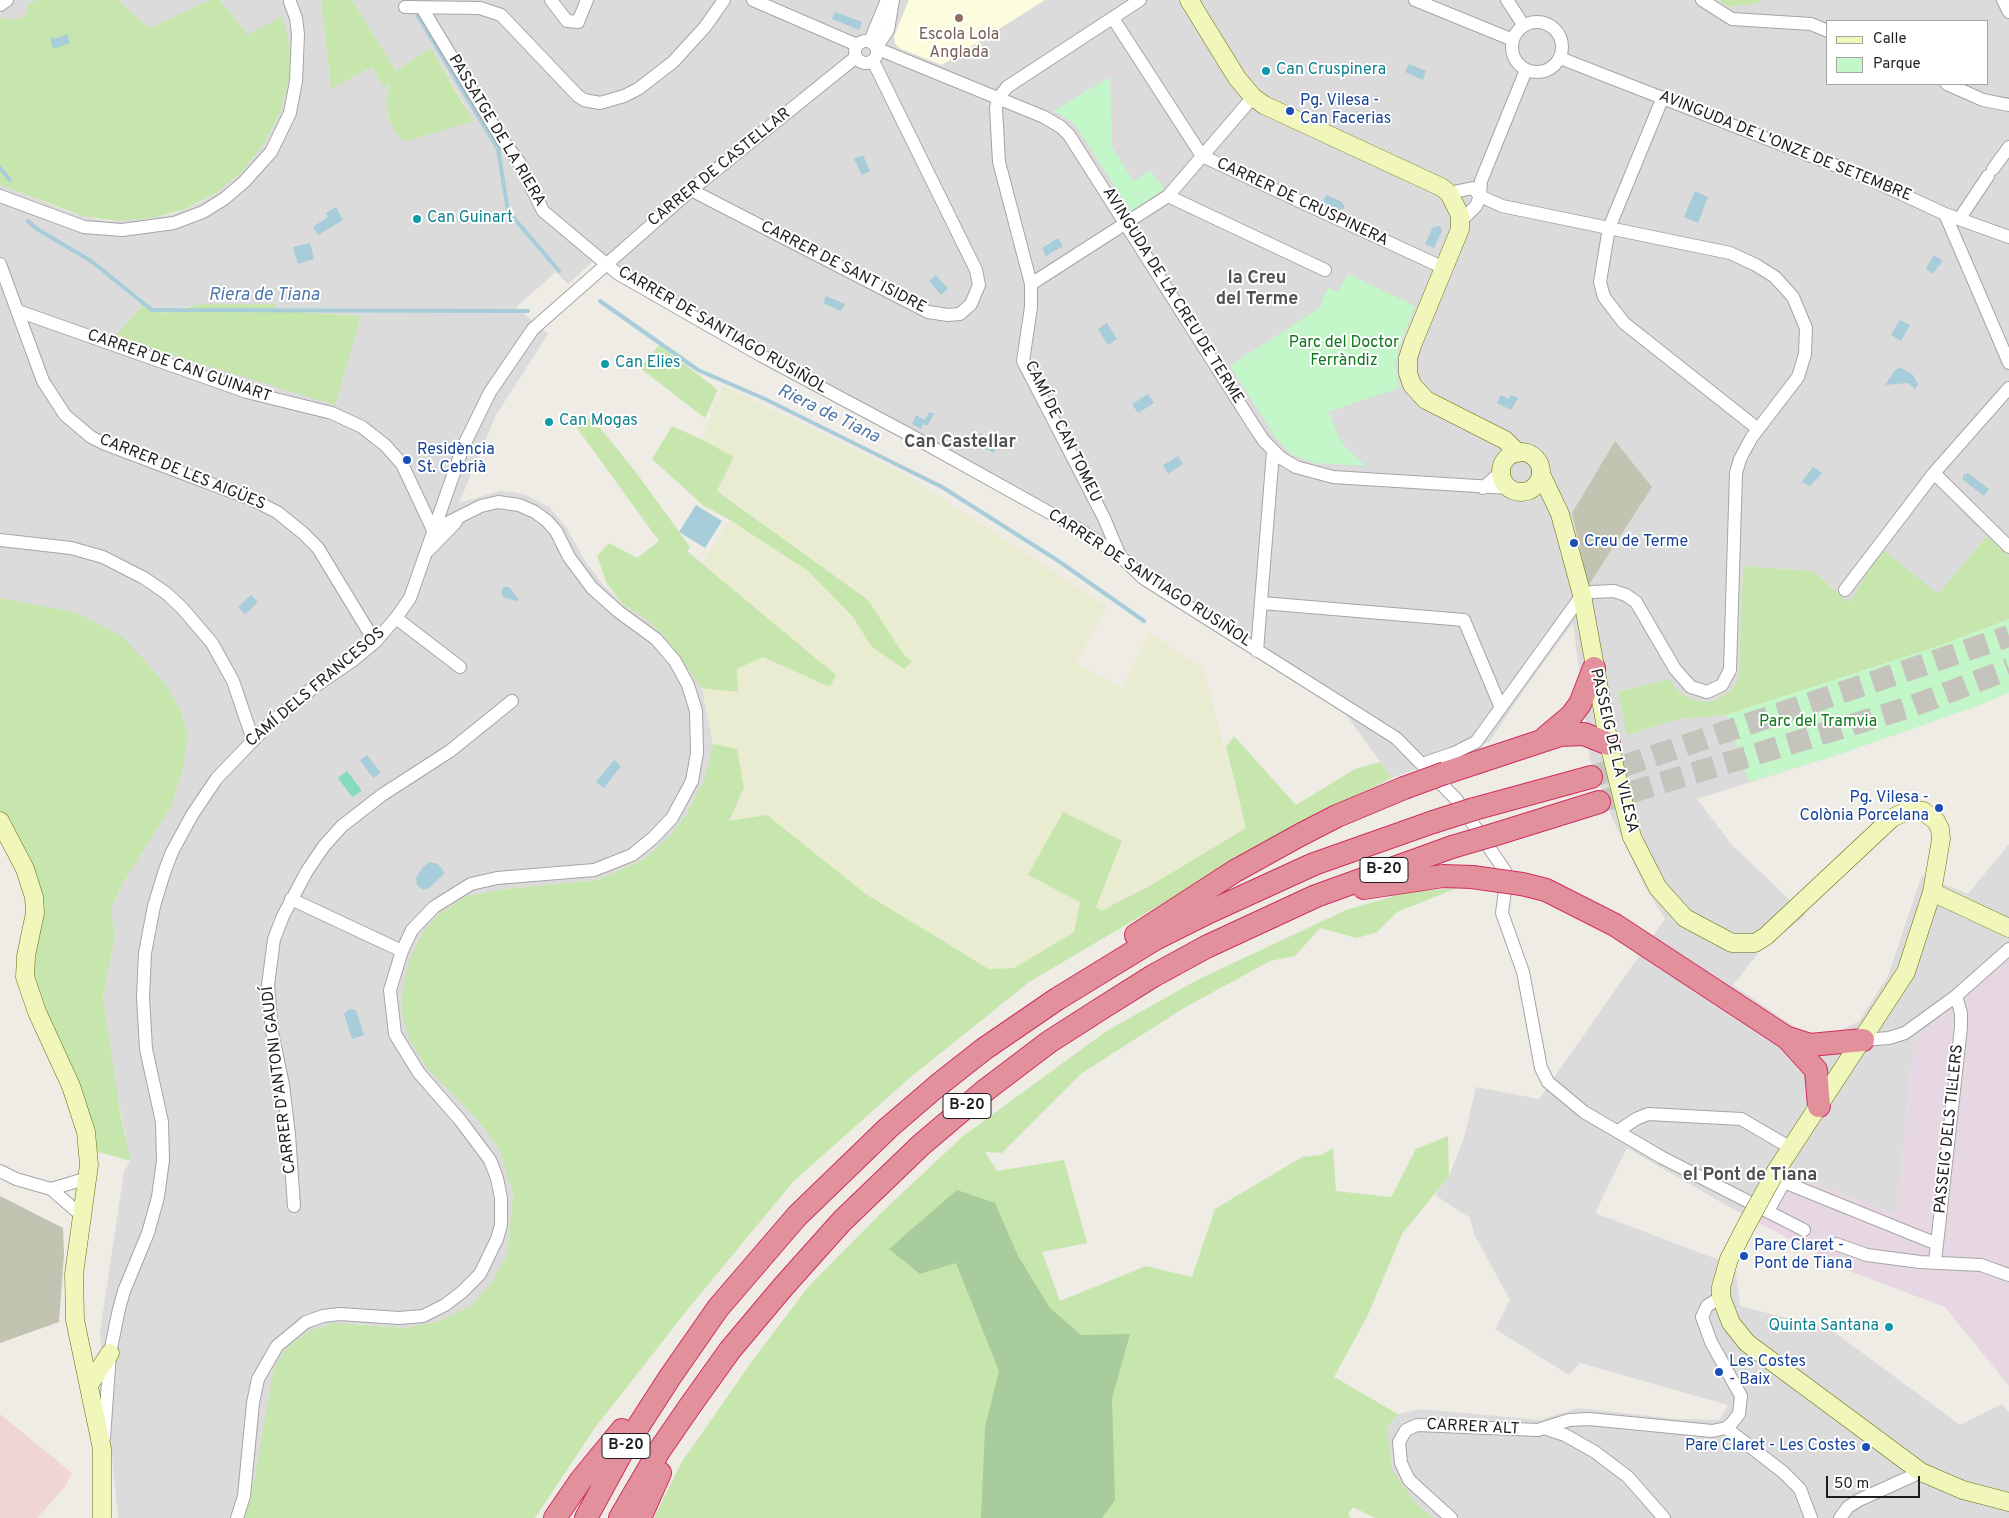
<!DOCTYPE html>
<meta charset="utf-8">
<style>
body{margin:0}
#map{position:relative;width:2009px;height:1518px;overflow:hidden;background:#eeece4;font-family:Overpass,sans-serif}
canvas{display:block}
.legend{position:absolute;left:1826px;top:20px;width:162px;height:65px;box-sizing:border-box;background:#fff;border:1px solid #a5a5a5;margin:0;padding:6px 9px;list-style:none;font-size:15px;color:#1e1e1e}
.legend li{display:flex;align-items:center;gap:10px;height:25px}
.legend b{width:25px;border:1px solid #a5a5a5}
.scale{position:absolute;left:1826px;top:1476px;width:94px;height:22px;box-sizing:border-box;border:2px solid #1e1e1e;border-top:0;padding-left:6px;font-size:15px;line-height:18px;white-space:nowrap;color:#1e1e1e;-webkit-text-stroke:4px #fff;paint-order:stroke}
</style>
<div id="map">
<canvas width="2009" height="1518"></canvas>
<ul class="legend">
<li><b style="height:6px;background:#f1f6bb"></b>Calle</li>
<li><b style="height:14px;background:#c3f7c9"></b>Parque</li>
</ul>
<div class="scale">50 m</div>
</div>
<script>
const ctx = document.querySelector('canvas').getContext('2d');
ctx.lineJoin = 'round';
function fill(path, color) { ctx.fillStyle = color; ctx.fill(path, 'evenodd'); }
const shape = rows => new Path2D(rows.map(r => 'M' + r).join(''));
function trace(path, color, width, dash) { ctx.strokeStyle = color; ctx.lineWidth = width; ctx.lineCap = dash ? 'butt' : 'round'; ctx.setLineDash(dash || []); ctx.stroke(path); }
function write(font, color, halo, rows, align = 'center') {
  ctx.font = font + ' Overpass,sans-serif'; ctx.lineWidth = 4; ctx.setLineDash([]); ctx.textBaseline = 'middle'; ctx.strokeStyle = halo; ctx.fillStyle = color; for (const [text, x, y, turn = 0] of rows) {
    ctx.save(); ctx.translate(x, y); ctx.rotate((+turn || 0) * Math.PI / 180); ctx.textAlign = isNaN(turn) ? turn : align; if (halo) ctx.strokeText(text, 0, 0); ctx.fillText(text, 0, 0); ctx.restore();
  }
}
const residential = shape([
 [0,0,37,0,28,4,28,10,23,17,15,20,0,18],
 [118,0,210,0,149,28],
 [220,0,321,0,331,89,372,67,384,88,390,81,386,103,389,121,399,137,465,105,431,48,396,71,352,0,1718,0,1728,7,1758,3,1761,0,2009,0,2009,557,1987,536,1938,594,1850,603,1813,571,1743,566,1739,667,1738,679,1731,690,1722,697,1709,702,1694,700,1679,692,1641,686,1618,692,1628,735,1678,719,1726,715,1942,645,2009,619,2009,692,1980,705,1834,756,1697,799,1732,845,1806,915,1759,952,1733,985,1802,1032,1810,1034,1837,1032,1859,1021,1888,976,1922,875,1968,894,2009,844,2009,958,1914,1040,1897,1215,1770,1166,1740,1213,1627,1148,1595,1213,1735,1266,1740,1306,1830,1329,1960,1425,2002,1404,2009,1412,2009,1518,1434,1518,1417,1505,1392,1471,1387,1428,1398,1414,1421,1409,1540,1420,1578,1408,1676,1419,1719,1420,1728,1405,1580,1363,1569,1375,1495,1329,1510,1300,1474,1234,1470,1218,1435,1195,1449,1176,1464,1138,1476,1087,1539,1099,1665,919,1645,887,1613,820,1590,759,1573,623,1526,687,1489,742,1392,778,1345,713,1116,547,624,271,601,254,568,284,556,272,516,307,548,334,496,415,459,503,500,491,513,492,526,495,549,507,566,527,584,559,603,585,623,604,647,620,666,637,697,678,702,688,713,744,705,778,687,813,671,835,644,859,598,880,505,889,474,1116,499,1148,513,1194,507,1255,492,1282,472,1305,437,1322,405,1328,356,1324,255,1476,244,1518,118,1518,100,1332,124,1171,131,1161,116,1089,103,998,115,935,111,909,123,883,171,807,38,606,0,598,0,185,67,211,100,220,118,221,169,215,185,209,201,202,230,182,243,171,264,144,280,113,289,80,290,46,248,35],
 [1828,21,1988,21,1988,84,1828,84],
 [276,304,272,310,361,316,114,337,142,306,155,312,167,313,189,306]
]);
const commercial = shape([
 [0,1414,72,1473,65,1487,37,1518,0,1518]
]);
const industrial = shape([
 [2009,958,2009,1386,1945,1307,1852,1272,1740,1213,1770,1166,1897,1215,1914,1040]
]);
const education = shape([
 [909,0,1045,0,942,65,901,49,895,44,894,36]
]);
const construction = shape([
 [1615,441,1652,487,1588,586,1572,513],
 [0,1196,63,1228,64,1254,59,1322,0,1343]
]);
const farmland = shape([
 [723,386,902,472,1107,607,1076,663,1122,687,1149,632,1203,668,1246,828,1153,884,1101,911,1096,907,1122,841,1080,902,1073,932,1014,968,989,969,866,894,767,815,729,821,744,788,737,750,713,744,702,688,737,692,737,669,763,657,830,686,836,675,702,563,730,520,808,571,853,617,871,646,912,661,904,655,868,600,717,490,734,457,701,439]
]);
const grass = shape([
 [37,0,118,0,149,28,210,0,220,0,248,35,282,16,290,46,289,80,280,113,264,144,243,171,216,193,185,209,152,218,118,221,83,216,0,185,0,18,15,20,23,17,28,10,27,4],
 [321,0,352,0,396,71,431,48,473,121,407,141,399,137,389,121,386,103,390,82,384,88,372,67,331,89],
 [1718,0,1761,0,1759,3,1728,7],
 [199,304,276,304,273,310,361,316,335,405,114,337,142,306,155,312,167,313],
 [659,345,718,390,705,418,640,368],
 [582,413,601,429,638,475,690,547,687,551,836,675,830,687,763,657,737,669,738,692,702,688,665,637,647,620,623,604,607,584,597,556,609,543,637,558,659,541,574,424],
 [672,426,701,439,734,457,717,491,868,600,904,655,912,661,904,669,871,646,853,617,808,571,730,520,704,506,652,459],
 [1987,536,2009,557,2009,619,1942,645,1726,715,1678,719,1627,735,1618,692,1669,679,1679,692,1694,700,1709,702,1722,697,1731,690,1738,679,1739,667,1743,566,1813,571,1850,603,1881,548,1938,594],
 [0,598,75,612,122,636,165,683,181,711,188,734,183,768,171,807,123,883,111,909,115,935,103,998,121,1117,131,1161,95,1151,32,980,34,950,40,917,0,815],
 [1234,736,1296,805,1355,769,1380,762,1392,778,1294,826,1029,982,906,1081,793,1182,688,1309,594,1429,535,1518,244,1518,255,1476,274,1368,287,1348,309,1331,334,1323,405,1328,437,1322,472,1305,492,1282,507,1255,513,1194,499,1148,474,1116,427,1068,410,1041,401,1011,404,981,411,956,423,932,440,913,467,896,505,889,598,880,644,859,671,835,687,813,705,778,713,744,737,749,744,788,729,821,767,815,866,894,989,969,1014,968,1074,932,1080,902,1028,875,1063,812,1122,841,1096,907,1101,911,1153,884,1246,828,1226,747],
 [1457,888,1397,912,1377,932,1357,938,1320,928,1295,956,1270,961,1184,1008,1082,1073,1002,1153,985,1152,997,1171,1064,1160,1087,1243,1042,1252,1060,1301,1146,1266,1192,1277,1215,1209,1302,1157,1322,1155,1333,1148,1336,1191,1391,1197,1416,1149,1448,1136,1449,1176,1402,1234,1367,1317,1334,1377,1398,1414,1387,1428,1392,1470,1417,1505,1434,1518,1375,1518,1353,1507,1348,1514,1351,1518,654,1518,681,1463,755,1357,809,1286,882,1212,962,1137,1105,1032,1197,980,1346,910,1408,892]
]);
const forest = shape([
 [957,1190,995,1203,1018,1256,1050,1308,1081,1335,1130,1334,1112,1398,1115,1500,1102,1518,981,1518,985,1427,999,1371,956,1263,920,1274,889,1249]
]);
const park = shape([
 [1110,77,1112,147,1133,181,1151,171,1164,189,1131,211,1078,129,1072,122,1054,111],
 [1348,274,1415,306,1398,350,1395,366,1399,388,1328,412,1338,436,1347,449,1366,466,1313,463,1291,454,1276,438,1230,366,1319,308,1328,288,1338,292],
 [2009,619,2009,692,1980,705,1834,756,1749,782,1726,715,1942,645]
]);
const pitch = shape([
 [347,771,362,791,352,797,338,778]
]);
const water = shape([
 [835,12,862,22,859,30,832,19],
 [67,34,70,43,53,49,50,38,52,37,54,39],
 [1409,64,1426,71,1423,80,1405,72],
 [863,155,870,171,862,175,854,159],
 [1695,191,1708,197,1698,223,1684,217],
 [1326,195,1342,202,1345,208,1339,210,1323,202],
 [336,207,343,220,318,235,313,227,328,217,326,213],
 [1440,226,1442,231,1434,248,1425,244,1433,227],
 [1058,238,1063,246,1046,256,1042,248],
 [310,243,314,259,298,264,293,247],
 [1934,255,1943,261,1932,274,1926,268],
 [936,275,948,289,941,295,929,281],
 [826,296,845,304,841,311,823,303],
 [1900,320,1910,325,1901,341,1891,335],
 [1107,323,1117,339,1108,345,1098,329],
 [1901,368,1912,374,1918,384,1915,389,1908,383,1885,385,1896,369],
 [1148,394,1154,403,1138,413,1132,404],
 [1501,395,1509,399,1511,395,1518,398,1511,410,1497,403],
 [929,412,934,414,927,426,923,424,921,429,912,424,916,415,925,420],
 [980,433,999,444,993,453,975,441],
 [1178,456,1183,464,1168,474,1163,465],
 [1813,467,1822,473,1810,486,1802,482],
 [1968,473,1989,489,1984,496,1963,480,1963,475],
 [696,505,722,521,705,548,679,532],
 [504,587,509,587,519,600,517,601,503,597,501,592],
 [251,595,258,602,245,614,238,607],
 [367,755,381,773,373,778,360,760],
 [614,760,621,766,604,788,596,782],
 [429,862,438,864,445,873,429,888,423,890,417,885,416,878,423,867],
 [349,1009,356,1010,364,1035,352,1039,344,1014]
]);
const stream = shape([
 [418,16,498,149,508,211,559,271],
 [0,168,10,180],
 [28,221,37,229,91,261,152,310,528,311],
 [600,301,698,370,765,399,942,487,1057,560,1144,621]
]);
const highwayTunnel = shape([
 [1591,777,2009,636],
 [1599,802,1910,707,2009,669]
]);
const street = shape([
 [551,0,567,21,578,22,587,0],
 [753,0,857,45],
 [1140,0,1114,17,1116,23,1202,156,1444,268],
 [1415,0,1513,40],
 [1507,0,1524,26],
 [1702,0,1732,19,1811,24,1828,31],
 [2003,0,2009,12],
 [0,5,7,0],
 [405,7,480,8,501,15,578,96,584,100,600,103,624,96,638,89,673,62,705,27,724,0],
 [422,8,501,138,519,162,543,211,617,273,762,356,910,435,1077,528,1120,556,1143,578,1396,738,1456,799,1505,871,1506,883,1502,913,1523,972,1541,1068,1548,1082,1584,1112,1661,1157,1804,1230],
 [1114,17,1007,87,998,99,996,108,999,162,1031,284,1031,307,1023,361,1104,518,1120,556],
 '1512 47a25 25 0 1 1 50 0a25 25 0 1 1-50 0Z',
 '855 52a11 11 0 1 1 22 0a11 11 0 1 1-22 0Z',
 [870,41,887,0],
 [877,46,888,30,893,0],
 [878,49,1044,117,1061,127,1069,135,1254,426,1264,441,1281,458,1296,467,1333,477,1509,488],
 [1560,58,1865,177,1945,214,2009,237],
 [1947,84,1983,100,2009,105],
 [1663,97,1609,228,1600,282,1604,297,1624,323,1758,429],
 [1993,169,2009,147],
 [691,190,928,312,948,315,960,314,971,304,979,285,976,270,873,61],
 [0,196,84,227,122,230,174,223,203,212,224,199,244,182,271,152,290,113,296,81,298,34,296,18,290,2],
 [1168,196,1325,270],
 [1945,214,2009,363],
 [1960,218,1988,176],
 [1460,222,1476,206,1480,196,1481,181,1526,70],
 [0,264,43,381,65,415,91,437,105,444,251,499,277,512,303,533,318,548,375,642],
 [1031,284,1168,196,1253,97],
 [18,311,247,392,332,413,362,427,385,445,402,464,433,530],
 [1934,473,2009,547],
 [1483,488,1501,472],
 [0,540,71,548,103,557,144,578,166,593,182,608,212,643,233,681,253,740],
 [428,551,456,522],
 [1845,590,1934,473,2009,388],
 [1262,603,1464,620,1501,708],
 [396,618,460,667],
 [1257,651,1273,452],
 [1422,764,1454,753,1476,742,1582,595,1592,592,1614,591,1626,595,1636,602,1675,669,1691,687,1707,692,1722,685,1730,670,1736,473,1740,459,1752,437,1798,377,1805,354,1806,328,1793,297,1775,277,1756,265,1730,253,1502,206,1480,196,1473,188,1449,193],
 [291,899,402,951],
 [1863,1040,1889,1038,1905,1033,1956,996,2009,949],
 [1618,1131,1636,1119,1648,1114,1741,1119,1791,1148],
 [0,1171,16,1179,51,1189,81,1215],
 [51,1189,88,1178],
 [294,1206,289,1135,283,1085,272,1032,268,985,274,939,283,916,307,871,324,846,342,826,382,795,450,751,512,701],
 [1768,1211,1784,1182,1937,1244],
 [1836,1244,1867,1255,1920,1262,1981,1265,2009,1275],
 [1935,1262,1961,1027,1961,1013,1956,996],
 [1726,1428,1783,1472,1800,1489,1811,1518],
 [1547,1429,1565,1435,1595,1452,1628,1477,1664,1518],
 [104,1438,110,1353,119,1309,124,1291,148,1233,158,1197,163,1160,162,1122,146,1049,143,997,145,953,154,906,164,873,172,852,192,815,217,778,270,723,314,687,352,661,375,642,396,618,410,598,463,447,490,392,533,329,691,190,856,57],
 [237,1518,244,1496,253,1403,258,1379,277,1346,306,1322,323,1316,340,1314,399,1318,423,1316,445,1305,462,1292,480,1274,497,1239,501,1225,501,1198,497,1178,490,1160,460,1120,419,1073,395,1034,390,990,402,951,412,930,434,907,471,884,497,878,594,870,632,855,653,838,672,818,692,781,697,753,696,711,688,685,675,661,656,639,619,612,592,588,569,557,556,531,547,521,535,512,519,505,498,502,481,506,433,530],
 [1451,1518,1409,1480,1401,1463,1399,1442,1406,1430,1417,1425,1538,1430,1569,1420,1589,1419,1712,1431,1726,1428,1731,1424,1739,1414,1741,1396,1711,1342,1702,1317,1707,1306,1721,1297],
 [1840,1518,1848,1507,1859,1500,1921,1472]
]);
const secondary = shape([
 [1189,0,1237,78,1253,97,1264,105,1441,187,1449,193,1460,215,1460,229,1413,343,1408,358,1408,373,1412,385,1426,400,1505,440,1518,453],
 '1501 472a20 20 0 1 1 40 0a20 20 0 1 1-40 0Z',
 [1541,474,1560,514,1582,595,1609,744,1632,837,1658,888,1685,918,1732,943,1755,943,1766,936,1892,818,1909,810,1923,811,1936,821,1940,829,1941,839,1932,892,1906,972,1776,1171],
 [0,821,25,869,34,897,35,913,26,956,25,977,37,1012,71,1086,86,1132,89,1165,74,1274,75,1320,102,1449,102,1518],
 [1932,892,2009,928],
 [1746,1226,1729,1259,1721,1287,1721,1297,1731,1323,1747,1343,1921,1472,1963,1490,2009,1502],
 [89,1385,110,1353]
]);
const highway = shape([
 [1546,737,1571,716,1580,704,1594,668],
 [1445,773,1560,735,1584,734,1609,744],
 [1474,809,1591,777],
 [1493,835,1599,802],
 [1522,884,1546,890,1615,925,1787,1038,1816,1070,1819,1106],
 [1364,888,1443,876,1472,877],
 [1136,935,1235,871,1300,835,1337,816,1404,788],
 [1788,1038,1810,1045,1863,1040],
 [555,1518,581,1480,622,1430],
 [586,1518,623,1450,670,1377,718,1308,797,1216,888,1128,937,1086,984,1049,1057,999,1155,939,1209,912,1314,864,1433,822],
 [620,1518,659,1451,690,1406,730,1350,783,1287,842,1221,921,1145,987,1089,1049,1042,1102,1008,1153,976,1206,947,1316,896,1452,847],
 [640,1518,660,1473]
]);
const secondaryBridge = shape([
 [1746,1226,1776,1171]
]);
const highwayBridge = shape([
 [1404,788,1445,773],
 [1433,822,1474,809],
 [1452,847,1493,835],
 [1472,877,1522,884]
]);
const markers = [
 [959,18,5,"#8d6e63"],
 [1266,71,5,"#0f9aa8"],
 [1290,111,5,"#1a4fb4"],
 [417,219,5,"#0f9aa8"],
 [605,364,5,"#0f9aa8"],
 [549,422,5,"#0f9aa8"],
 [407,460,5,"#1a4fb4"],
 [1574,543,5,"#1a4fb4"],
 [1939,808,5,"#1a4fb4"],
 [1744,1256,5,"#1a4fb4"],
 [1889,1327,5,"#0f9aa8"],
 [1719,1372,5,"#1a4fb4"],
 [1866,1447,5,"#1a4fb4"]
];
const shields = [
 [1384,870,48],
 [967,1106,48],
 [626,1446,48]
];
const shieldNames = [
 ["B-20",1384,870],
 ["B-20",967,1106],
 ["B-20",626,1446]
];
const educationNames = [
 ["Escola Lola",959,36],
 ["Anglada",959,54]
];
const cultureNames = [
 ["Can Cruspinera",1276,71],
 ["Can Guinart",427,219],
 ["Can Elies",615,364],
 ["Can Mogas",559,422],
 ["Quinta Santana",1879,1327,"right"]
];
const transitNames = [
 ["Pg. Vilesa -",1300,102],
 ["Can Facerias",1300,120],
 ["Residència",417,451],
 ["St. Cebrià",417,469],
 ["Creu de Terme",1584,543],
 ["Pg. Vilesa -",1929,799,"right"],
 ["Colònia Porcelana",1929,817,"right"],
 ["Pare Claret -",1754,1247],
 ["Pont de Tiana",1754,1265],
 ["Les Costes",1729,1363],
 ["- Baix",1729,1381],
 ["Pare Claret - Les Costes",1856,1447,"right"]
];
const streetNames = [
 ["PASSATGE DE LA RIERA",496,131,59],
 ["AVINGUDA DE L'ONZE DE SETEMBRE",1785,147,22],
 ["CARRER DE CASTELLAR",720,168,-39],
 ["CARRER DE CRUSPINERA",1302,203,25],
 ["CARRER DE SANT ISIDRE",843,268,27],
 ["AVINGUDA DE LA CREU DE TERME",1172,296,58],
 ["CARRER DE SANTIAGO RUSIÑOL",722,331,30],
 ["CARRER DE CAN GUINART",179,367,19],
 ["CAMÍ DE CAN TOMEU",1062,432,64],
 ["CARRER DE LES AIGÜES",182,473,22],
 ["CARRER DE SANTIAGO RUSIÑOL",1149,579,33],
 ["CAMÍ DELS FRANCESOS",316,688,-40],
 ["PASSEIG DE LA VILESA",1613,751,77],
 ["CARRER D'ANTONI GAUDÍ",280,1080,-97],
 ["PASSEIG DELS TIL·LERS",1950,1129,-84],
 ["CARRER ALT",1473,1428,3]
];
const parkNames = [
 ["Parc del Doctor",1344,344],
 ["Ferràndiz",1344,362],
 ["Parc del Tramvia",1818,723]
];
const neighbourhoodNames = [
 ["la Creu",1257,279],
 ["del Terme",1257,300],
 ["Can Castellar",960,443],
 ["el Pont de Tiana",1750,1176]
];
const waterNames = [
 ["Riera de Tiana",264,296],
 ["Riera de Tiana",828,415,26]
];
fill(residential, '#dcdbdb');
fill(commercial, '#efd6d4');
fill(industrial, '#e7d7e3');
fill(education, '#fcfddf');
fill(construction, '#c2c3b0');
fill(farmland, '#e9ecd1');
fill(grass, '#c7e6ad');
fill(forest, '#a8cc9b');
fill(park, '#c3f7c9');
fill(pitch, '#86dabd');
fill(water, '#a7ccda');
trace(stream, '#a7ccda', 4);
trace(highwayTunnel, '#c4c3bc', 22, [22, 11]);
trace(street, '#a5a5a5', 14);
trace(secondary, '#61700a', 19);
trace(highway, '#d12d5f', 24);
trace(street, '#fff', 12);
trace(secondary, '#f1f6bb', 18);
trace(highway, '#e2909c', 22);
trace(secondaryBridge, '#61700a', 19, []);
trace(highwayBridge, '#d12d5f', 24, []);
trace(secondaryBridge, '#f1f6bb', 18);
trace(highwayBridge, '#e2909c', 22);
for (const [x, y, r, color] of markers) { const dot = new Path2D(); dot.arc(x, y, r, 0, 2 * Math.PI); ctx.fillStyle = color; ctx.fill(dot); trace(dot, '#fff', 2); }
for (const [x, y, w] of shields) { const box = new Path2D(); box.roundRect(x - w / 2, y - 12.5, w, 25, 4); ctx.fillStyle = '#fff'; ctx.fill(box); trace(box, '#1e1e1e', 1); }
write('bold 15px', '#1e1e1e', null, shieldNames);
write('16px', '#785e54', '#fff', educationNames);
write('16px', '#0d838f', '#fff', cultureNames, 'left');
write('16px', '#164399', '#fff', transitNames, 'left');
write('16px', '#1e1e1e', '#fff', streetNames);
write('16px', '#11771d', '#fff', parkNames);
write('bold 18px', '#515151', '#fff', neighbourhoodNames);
write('italic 18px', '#4f78a9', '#fff', waterNames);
</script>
